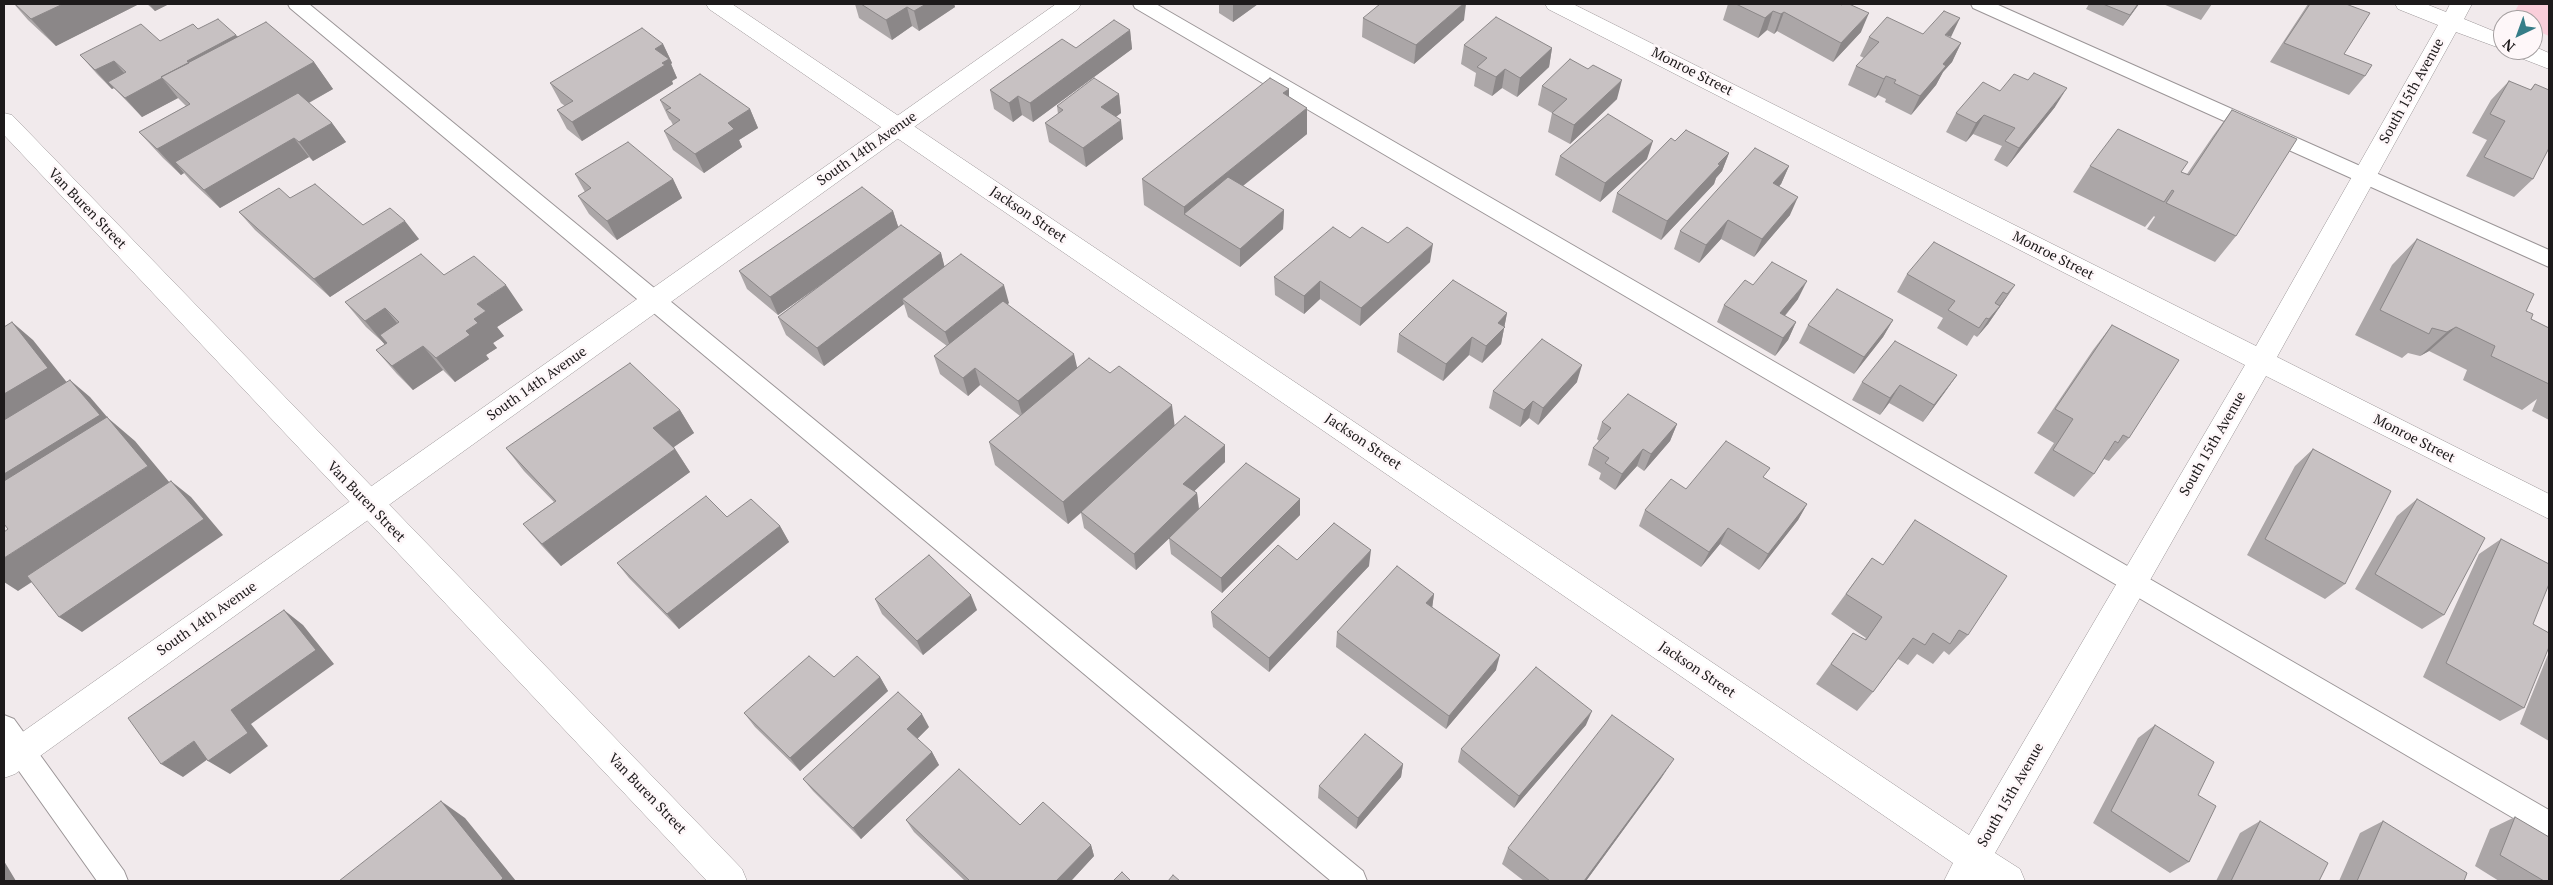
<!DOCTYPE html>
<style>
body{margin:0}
#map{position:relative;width:2553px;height:885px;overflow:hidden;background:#f1eaec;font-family:"PT Serif",serif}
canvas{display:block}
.frame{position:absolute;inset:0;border:5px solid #1d1a1b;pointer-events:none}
.north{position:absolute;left:2493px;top:10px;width:50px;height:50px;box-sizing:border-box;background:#fef7f9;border:1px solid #a49fa0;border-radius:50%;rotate:222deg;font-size:14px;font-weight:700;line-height:20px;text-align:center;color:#1d1a1b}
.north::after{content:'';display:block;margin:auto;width:18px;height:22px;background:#367d88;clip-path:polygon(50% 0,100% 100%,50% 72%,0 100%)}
</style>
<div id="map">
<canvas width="2553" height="885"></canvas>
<div class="frame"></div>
<div class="north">N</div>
</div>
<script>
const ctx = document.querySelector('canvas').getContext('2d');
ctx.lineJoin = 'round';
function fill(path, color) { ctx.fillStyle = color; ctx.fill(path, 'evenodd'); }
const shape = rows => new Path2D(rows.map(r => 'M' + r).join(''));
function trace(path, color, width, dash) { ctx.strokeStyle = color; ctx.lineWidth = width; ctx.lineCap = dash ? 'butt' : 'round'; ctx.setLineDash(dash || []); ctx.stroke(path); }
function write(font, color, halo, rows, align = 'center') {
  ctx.font = font + ' "PT Serif",serif'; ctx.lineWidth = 5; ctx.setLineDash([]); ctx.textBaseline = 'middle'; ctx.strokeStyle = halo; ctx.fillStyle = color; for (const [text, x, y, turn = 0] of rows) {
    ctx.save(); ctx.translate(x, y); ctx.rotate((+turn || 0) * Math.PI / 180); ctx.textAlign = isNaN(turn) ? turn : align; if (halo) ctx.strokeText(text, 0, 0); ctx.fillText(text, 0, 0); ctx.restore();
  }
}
const green = shape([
 [2519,4,2549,4,2549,36,2533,29,2533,20,2510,20]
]);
const service = shape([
 [288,4,309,4,1363,871,1367,881,1331,881,290,8,288,4],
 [1133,4,1156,4,2549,810,2549,839,1135,8,1133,4],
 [1971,4,1996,4,2549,250,2549,267,1973,8,1971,4],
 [4,715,14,719,124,871,128,881,97,881,4,750,4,715]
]);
const minor = shape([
 [706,4,732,4,1969,835,2245,365,1548,9,1545,4,1573,4,2256,346,2438,25,2398,9,2395,4,2426,4,2446,12,2450,4,2472,4,2464,19,2503,35,2505,50,2456,32,2277,357,2549,494,2549,519,2266,376,1995,853,2020,869,2025,881,1944,881,1953,863,709,9,706,4],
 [2533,46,2549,53,2549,69,2513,55,2510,50,2533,50,2533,46],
 [4,113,12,115,742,869,747,881,707,881,4,135,4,113]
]);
const tertiary = shape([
 [1056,4,1081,4,1078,9,15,774,4,778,4,745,1056,4]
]);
const wall = shape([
 [14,4,139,4,56,46,28,20],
 [147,4,169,4,155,11],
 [855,4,954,4,955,7,919,31,912,26,892,40,859,18],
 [1219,4,1258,4,1233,22,1219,13],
 [1728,4,1840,4,1861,32,1833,62,1777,31,1774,34,1767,30,1758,38,1723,20],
 [2089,4,2139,4,2123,26,2086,9],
 [2163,4,2212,4,2201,20],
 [2308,4,2346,4,2344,54,2365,76,2349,95,2270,62],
 [1363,18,1464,20,1414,64,1362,37],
 [198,29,238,36,314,62,333,89,309,103,332,123,346,142,313,161,309,157,220,208,191,181,184,173,181,175,163,158,139,132,186,106,178,98,142,117,114,88,112,89,97,74,80,55,160,41],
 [1130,30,1132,49,1033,122,1022,115,1013,122,994,109,990,90,1076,48],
 [1923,34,1950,38,1961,43,1952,62,1943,72,1936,85,1911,115,1885,102,1886,99,1878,95,1875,98,1848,85,1856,66,1864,58,1860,56,1869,37],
 [663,44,672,63,671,64,677,78,672,81,673,84,582,141,567,129,557,110,565,106,561,103,550,83],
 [1464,45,1552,48,1549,67,1517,97,1502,88,1492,96,1474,86,1476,73,1461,64],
 [1588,69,1617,99,1570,144,1548,132,1552,113,1538,105,1542,86],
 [2509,81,2530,90,2535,84,2533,179,2514,197,2466,176,2487,140,2472,133,2491,100],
 [1289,89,1289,97,1307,108,1307,134,1243,186,1284,210,1283,229,1240,267,1144,205,1142,179],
 [2000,91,2055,107,2007,167,1994,160,2002,146,1973,134,1966,142,1946,132,1956,113],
 [1119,94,1121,113,1116,117,1123,139,1086,167,1049,142,1045,123,1058,114,1057,106],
 [660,100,750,109,758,128,739,140,742,147,704,173,673,150,664,131,673,125,671,121,669,119],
 [2232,110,2236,236,2215,262,2147,229,2155,217,2154,216,2145,227,2073,192,2090,166,2181,172,2187,174,2213,136],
 [1675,141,1729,153,1722,171,1716,178,1714,184,1661,240,1612,212,1617,193],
 [1560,156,1647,159,1600,202,1555,175],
 [1789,166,1781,184,1779,186,1790,215,1754,257,1721,239,1699,263,1674,249,1680,231],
 [575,174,673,179,682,198,617,240,589,214,578,196,585,192],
 [290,198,363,225,419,239,330,297,255,230,239,212],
 [893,211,898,227,941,253,944,266,1009,303,1007,304,1077,368,1174,426,1225,445,1225,462,1194,491,1197,493,1199,509,1300,499,1300,515,1222,593,1171,554,1169,538,1191,517,1136,570,1084,528,1081,513,1068,524,995,465,989,442,1020,416,980,385,968,396,940,374,934,356,947,346,908,317,904,304,824,366,786,335,778,317,819,286,778,315,747,289,739,271],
 [1350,238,1388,243,1430,262,1360,326,1320,299,1304,314,1275,295,1274,277],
 [2417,239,2526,311,2531,319,2549,328,2549,420,2532,411,2537,399,2522,410,2463,380,2467,370,2429,351,2420,356,2408,353,2402,358,2355,335,2392,265],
 [1907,274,2015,285,1988,324,1977,337,1974,335,1967,346,1937,328,1943,318,1897,292],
 [1753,285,1798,299,1785,316,1796,322,1788,340,1775,356,1717,322,1724,305],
 [345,302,523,310,497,327,504,336,493,343,497,348,486,355,489,359,455,382,443,370,413,390,397,374,376,350,385,344,366,327],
 [1507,313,1501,344,1482,363,1469,355,1443,381,1397,352,1399,334],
 [1893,320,1883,337,1854,374,1799,343,1808,325],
 [2112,325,2129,438,2109,461,2104,459,2094,474,2074,497,2034,473,2054,443,2037,433,2093,350],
 [1957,375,1923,422,1889,403,1880,415,1852,400,1862,382],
 [1577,382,1538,425,1529,418,1520,427,1489,408,1493,391],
 [680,410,694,433,674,447,690,472,561,566,542,546,523,524,554,502,524,471,506,448],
 [1602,422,1677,424,1670,441,1644,471,1637,466,1615,490,1599,479,1601,473,1588,465,1593,448,1599,441,1597,439],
 [2313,449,2345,584,2325,599,2247,555,2295,466],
 [1765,478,1807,504,1798,520,1759,570,1720,544,1701,567,1639,526,1645,510,1686,489],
 [2417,499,2444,615,2422,629,2355,589,2397,516],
 [780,526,789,542,679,629,629,578,617,563],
 [2501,539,2533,624,2524,708,2500,721,2423,677,2479,554],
 [1872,558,1968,635,1949,655,1944,651,1933,664,1917,654,1908,665,1898,659,1873,692,1857,711,1816,684,1853,633,1864,640,1866,638,1831,614],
 [1297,560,1369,566,1269,672,1213,627,1211,612],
 [1434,594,1432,607,1496,670,1446,729,1336,647,1337,632],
 [875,599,977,610,923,655,882,614],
 [2549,652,2549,741,2520,724],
 [834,677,880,677,888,691,800,771,755,727,744,713],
 [1586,725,1514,808,1458,762,1461,749],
 [2155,725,2198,795,2189,862,2170,873,2093,823,2138,738],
 [929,727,917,739,932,752,939,765,861,839,813,791,803,779],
 [1403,764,1401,777,1356,829,1318,798,1319,786],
 [1662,777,1586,881,1524,881,1502,864,1508,848],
 [2515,817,2549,881,2499,881,2475,866,2490,829],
 [906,820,1020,825,1091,845,1094,856,1071,881,965,881,914,832],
 [2260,821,2319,881,2216,881,2240,833],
 [2383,821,2464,881,2339,881,2360,833]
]);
const shadedWall = shape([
 [63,4,139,4,56,46,31,19],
 [149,4,169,4,155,11],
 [926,4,954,4,955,7,919,31,914,11],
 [1233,4,1258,4,1233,22],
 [1463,4,1466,4,1464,20,1414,64,1416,45],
 [2138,4,2139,4,2123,26,2130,15],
 [907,7,912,26,892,40,886,20],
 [1773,11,1767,30,1758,38,1765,18],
 [1784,12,1777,31,1774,34,1781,14],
 [1869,13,1861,32,1833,62,1841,43],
 [1960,18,1951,37,1945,35],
 [1130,30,1132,49,1033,122,1030,103],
 [236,35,251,54,162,78,187,61],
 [1961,43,1952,62,1943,72,1936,85,1911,115,1920,96,1943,64],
 [663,44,672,63,671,64,677,78,672,81,673,84,582,141,572,122,655,49],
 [1552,48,1549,67,1517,97,1520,78],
 [114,61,130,80,108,82,114,88,112,89,95,70],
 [314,62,333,89,185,172,175,162,184,173,181,175,157,149],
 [1505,69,1502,88,1492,96,1496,77],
 [1886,76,1878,95,1875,98,1884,79],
 [162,78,178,98,142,117,125,98],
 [1622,80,1617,99,1570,144,1574,125],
 [2067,88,2055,107,2007,167,2019,148],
 [1289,89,1289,115,1283,93],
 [1119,94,1121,113,1103,126,1101,107],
 [1018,96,1022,115,1013,122,1009,103],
 [1307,108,1307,134,1198,222,1184,214,1184,207],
 [750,109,758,128,739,140,742,147,704,173,695,154,728,123],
 [1984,115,1973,134,1966,142,1976,123],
 [1121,120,1123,139,1086,167,1083,148],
 [332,123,346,142,313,161,299,142],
 [294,138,309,157,220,208,204,190],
 [1653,141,1647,159,1600,202,1605,183],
 [1729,153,1722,171,1716,178,1714,184,1661,240,1667,221],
 [1789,166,1781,184,1765,202,1773,183],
 [673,179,682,198,617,240,607,221],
 [1798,197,1790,215,1754,257,1762,239],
 [1284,210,1283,229,1240,267,1240,249],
 [893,211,899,229,778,315,770,297],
 [1728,220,1721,239,1699,263,1706,245],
 [405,221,419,239,330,297,314,279],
 [1433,244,1430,262,1360,326,1361,308],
 [941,253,946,272,902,299,904,304,824,366,817,348],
 [1320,281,1320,299,1304,314,1304,296],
 [1807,281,1798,299,1772,331,1780,313],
 [506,285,523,310,497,327,504,336,493,343,497,348,486,355,489,359,455,382,436,358,466,331,477,304],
 [1004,285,1009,303,951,349,945,332],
 [2015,285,1988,324,1977,337,1989,319],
 [385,308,405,333,380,335,388,344,386,346,365,321],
 [1507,313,1501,344,1482,363,1486,346,1498,323],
 [1893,320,1883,337,1854,374,1864,357],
 [12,322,33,340,69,385,4,423,4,394],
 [1796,322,1788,340,1775,356,1783,338],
 [2456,327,2429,351,2420,356,2447,332],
 [1472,337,1469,355,1443,381,1446,364],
 [423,346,443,370,413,390,392,366],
 [1074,354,1078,371,1023,418,1018,401],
 [1582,365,1577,382,1538,425,1543,408],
 [975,368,980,385,968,396,963,378],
 [1957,375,1945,392,1923,422,1934,405],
 [70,380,90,397,108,418,135,441,175,489,18,591,4,582,4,558,148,466,4,505,4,474],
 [1900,385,1889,403,1880,415,1890,398],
 [1533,401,1529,418,1520,427,1524,410],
 [1172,405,1175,428,1068,524,1063,502],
 [680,410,694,433,668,451,653,428],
 [1677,424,1670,441,1644,471,1651,454],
 [1225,445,1225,462,1185,500,1183,484],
 [675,449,690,472,561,566,542,544],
 [1643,449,1637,466,1615,490,1622,474],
 [171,481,191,497,223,535,82,632,59,617],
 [1197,493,1199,510,1136,570,1134,554],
 [1300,499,1300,515,1222,593,1221,578],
 [1807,504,1798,520,1759,570,1768,554],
 [780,526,789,542,679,629,667,614],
 [1728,528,1720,544,1701,567,1709,552],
 [1371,550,1369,566,1269,672,1269,658],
 [1434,594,1432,609,1426,603],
 [971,595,977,610,923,655,917,641],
 [284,610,303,625,334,664,251,724,268,746,230,774,208,761,231,710],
 [1500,655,1496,670,1446,729,1449,716],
 [880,677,888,691,800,771,790,758],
 [1592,711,1586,725,1514,808,1519,796],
 [922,714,929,727,914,742,907,729],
 [194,741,215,754,183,777,161,764],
 [932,752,939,765,861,839,853,828],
 [1674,759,1662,777,1586,881,1584,881],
 [1403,764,1401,777,1356,829,1358,818],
 [441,801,465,818,516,881,500,881],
 [1091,845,1094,856,1071,881,1056,881],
 [4,861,16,881,4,881]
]);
const building = shape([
 [15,4,63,4,31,19,15,4],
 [861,4,926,4,914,11,907,7,886,20,861,4],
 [1380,4,1463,4,1416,45,1363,18,1380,4],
 [1736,4,1840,4,1842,5,1842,4,1849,4,1869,13,1841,43,1784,12,1781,14,1773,11,1765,18,1736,4],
 [2103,4,2138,4,2130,15,2103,4],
 [2310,4,2346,4,2370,13,2344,54,2372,65,2365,76,2284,43,2310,4],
 [1944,11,1960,18,1945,35,1961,43,1943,64,1946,66,1920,96,1894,83,1896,80,1886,76,1884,79,1856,66,1879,42,1869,37,1887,17,1923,34,1944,11],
 [1496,17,1552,48,1520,78,1505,69,1496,77,1477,67,1487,58,1464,45,1496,17],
 [218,19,236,35,187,61,189,63,161,77,162,78,125,98,108,82,126,72,114,61,95,70,80,55,141,24,160,41,193,24,198,29,218,19],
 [1114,20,1130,30,1030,103,1018,96,1009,103,990,90,1062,39,1076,48,1114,20],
 [266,22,314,62,157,149,139,132,190,104,161,77,266,22],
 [642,28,663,44,655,49,669,59,662,63,665,65,572,122,557,110,573,101,550,83,642,28],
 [1570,59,1588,69,1593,65,1622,80,1574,125,1552,113,1567,99,1542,86,1570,59],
 [2034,73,2067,88,2019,148,2005,141,2015,128,1984,115,1976,123,1956,113,1983,82,2000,91,2014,74,2028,80,2034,73],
 [700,74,750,109,728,123,734,129,695,154,664,131,680,120,666,110,671,108,660,100,700,74],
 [1094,78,1119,94,1101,107,1121,120,1083,148,1045,123,1063,110,1057,106,1094,78],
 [1270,78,1289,89,1283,93,1307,108,1184,207,1142,179,1270,78],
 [2509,81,2531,90,2535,84,2549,90,2549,148,2533,179,2484,157,2505,121,2490,114,2509,81],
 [298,93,332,123,299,142,294,138,204,190,175,162,298,93],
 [2232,110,2297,139,2236,236,2166,203,2174,191,2172,190,2164,202,2090,166,2118,129,2188,162,2181,172,2189,175,2232,110],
 [1608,114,1653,141,1605,183,1560,156,1608,114],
 [1686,130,1729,153,1718,164,1720,165,1667,221,1617,193,1671,138,1675,141,1686,130],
 [628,142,673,179,607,221,578,196,591,188,575,174,628,142],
 [1755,148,1789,166,1773,183,1798,197,1762,239,1728,220,1706,245,1680,231,1755,148],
 [1228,177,1284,210,1240,249,1184,214,1228,177],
 [315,184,363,225,390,208,405,221,314,279,239,212,279,188,290,198,315,184],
 [862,187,893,211,770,297,739,271,862,187],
 [901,225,941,253,817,348,778,317,901,225],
 [1333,227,1350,238,1362,227,1388,243,1407,227,1433,244,1361,308,1320,281,1304,296,1274,277,1333,227],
 [2417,239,2534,294,2526,311,2533,314,2531,319,2549,328,2549,384,2491,356,2495,346,2456,327,2447,332,2432,328,2429,334,2380,310,2417,239],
 [1934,242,2015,285,2007,294,2003,292,1995,303,2000,306,1989,319,1986,318,1979,328,1948,310,1955,301,1907,274,1934,242],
 [421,254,444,275,474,256,506,285,477,304,486,311,474,319,478,323,466,331,470,335,436,358,423,346,392,366,376,350,387,343,380,335,399,322,385,308,365,321,345,302,421,254],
 [961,254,1004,285,945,332,902,299,961,254],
 [1772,262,1807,281,1780,313,1796,322,1783,338,1724,305,1745,280,1753,285,1772,262],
 [1453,280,1507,313,1498,323,1505,327,1486,346,1472,337,1446,364,1399,334,1453,280],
 [1837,289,1893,320,1864,357,1808,325,1837,289],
 [1003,301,1074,354,1018,401,975,368,963,378,934,356,1003,301],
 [12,322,48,368,4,394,4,327,12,322],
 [2112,325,2179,360,2129,438,2123,435,2118,443,2115,441,2094,474,2053,450,2073,419,2055,409,2112,325],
 [1542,339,1582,365,1543,408,1533,401,1524,410,1493,391,1542,339],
 [1895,341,1957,375,1934,405,1900,385,1890,398,1862,382,1895,341],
 [1089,358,1110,373,1119,366,1172,405,1063,502,989,442,1089,358],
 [630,363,680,410,653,428,675,449,542,544,523,524,556,501,506,448,630,363],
 [70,380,100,415,4,474,4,420,70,380],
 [1628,394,1677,424,1651,454,1643,449,1622,474,1605,463,1609,458,1593,448,1611,428,1602,422,1628,394],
 [1185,416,1225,445,1183,484,1197,493,1134,554,1081,512,1185,416],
 [107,417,148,466,4,558,4,532,8,529,4,524,4,481,107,417],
 [1726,441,1770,468,1763,477,1807,504,1768,554,1728,528,1709,552,1645,510,1671,479,1686,489,1726,441],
 [2313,449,2391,491,2345,584,2265,539,2313,449],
 [1246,463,1300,499,1221,578,1169,538,1246,463],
 [171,481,204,519,59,617,27,576,171,481],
 [706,496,727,517,751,499,780,526,667,614,617,563,706,496],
 [2417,499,2485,538,2444,615,2375,574,2417,499],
 [1915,520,2007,576,1968,635,1959,630,1950,644,1933,633,1925,645,1913,638,1873,692,1831,664,1853,633,1866,640,1882,617,1846,594,1872,558,1883,565,1915,520],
 [1334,523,1371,550,1269,658,1211,612,1278,545,1297,560,1334,523],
 [2501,539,2549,564,2549,584,2533,624,2549,633,2549,647,2524,708,2446,663,2501,539],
 [929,555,971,595,917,641,875,599,929,555],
 [1397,566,1434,594,1426,603,1500,655,1449,716,1337,632,1397,566],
 [284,610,316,650,231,710,248,733,208,761,194,741,161,764,128,718,284,610],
 [809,656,834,677,857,656,880,677,790,758,744,713,809,656],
 [1536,667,1592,711,1519,796,1461,749,1536,667],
 [898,692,922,714,907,729,932,752,853,828,803,779,898,692],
 [1612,715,1674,759,1584,881,1550,881,1508,848,1612,715],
 [2155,725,2214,762,2198,795,2216,806,2189,862,2111,811,2155,725],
 [1365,734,1403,764,1358,818,1319,786,1365,734],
 [959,769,1020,825,1043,802,1091,845,1056,881,970,881,906,820,959,769],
 [441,801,503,878,500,881,339,881,441,801],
 [2515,817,2549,837,2549,881,2544,881,2500,855,2515,817],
 [2260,821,2328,863,2319,881,2231,881,2260,821],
 [2383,821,2467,873,2464,881,2357,881,2383,821],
 [1122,872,1131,881,1113,881,1122,872],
 [1173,875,1180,881,1168,881,1173,875]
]);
const streetNames = [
 ["Monroe Street",1692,72,27],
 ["South 15th Avenue",2412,91,-61],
 ["South 14th Avenue",867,149,-35],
 ["Van Buren Street",87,209,46],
 ["Jackson Street",1028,215,34],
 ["Monroe Street",2053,256,27],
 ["South 14th Avenue",537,384,-35],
 ["Monroe Street",2414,439,27],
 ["Jackson Street",1363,442,34],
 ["South 15th Avenue",2213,444,-60],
 ["Van Buren Street",366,502,46],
 ["South 14th Avenue",207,619,-35],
 ["Jackson Street",1697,670,34],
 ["Van Buren Street",647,794,46],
 ["South 15th Avenue",2011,795,-60]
];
fill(green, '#f9ceda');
trace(service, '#9b9597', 2);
trace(minor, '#9b9597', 1);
trace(tertiary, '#9b9597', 1);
fill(service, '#fff');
fill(minor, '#fff');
fill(tertiary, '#fff');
fill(wall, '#aba6a7');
fill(shadedWall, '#8b8788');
fill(building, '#c7c1c2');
trace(building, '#8b8788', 1);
write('14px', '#1d1a1b', '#fef7f9', streetNames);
</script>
